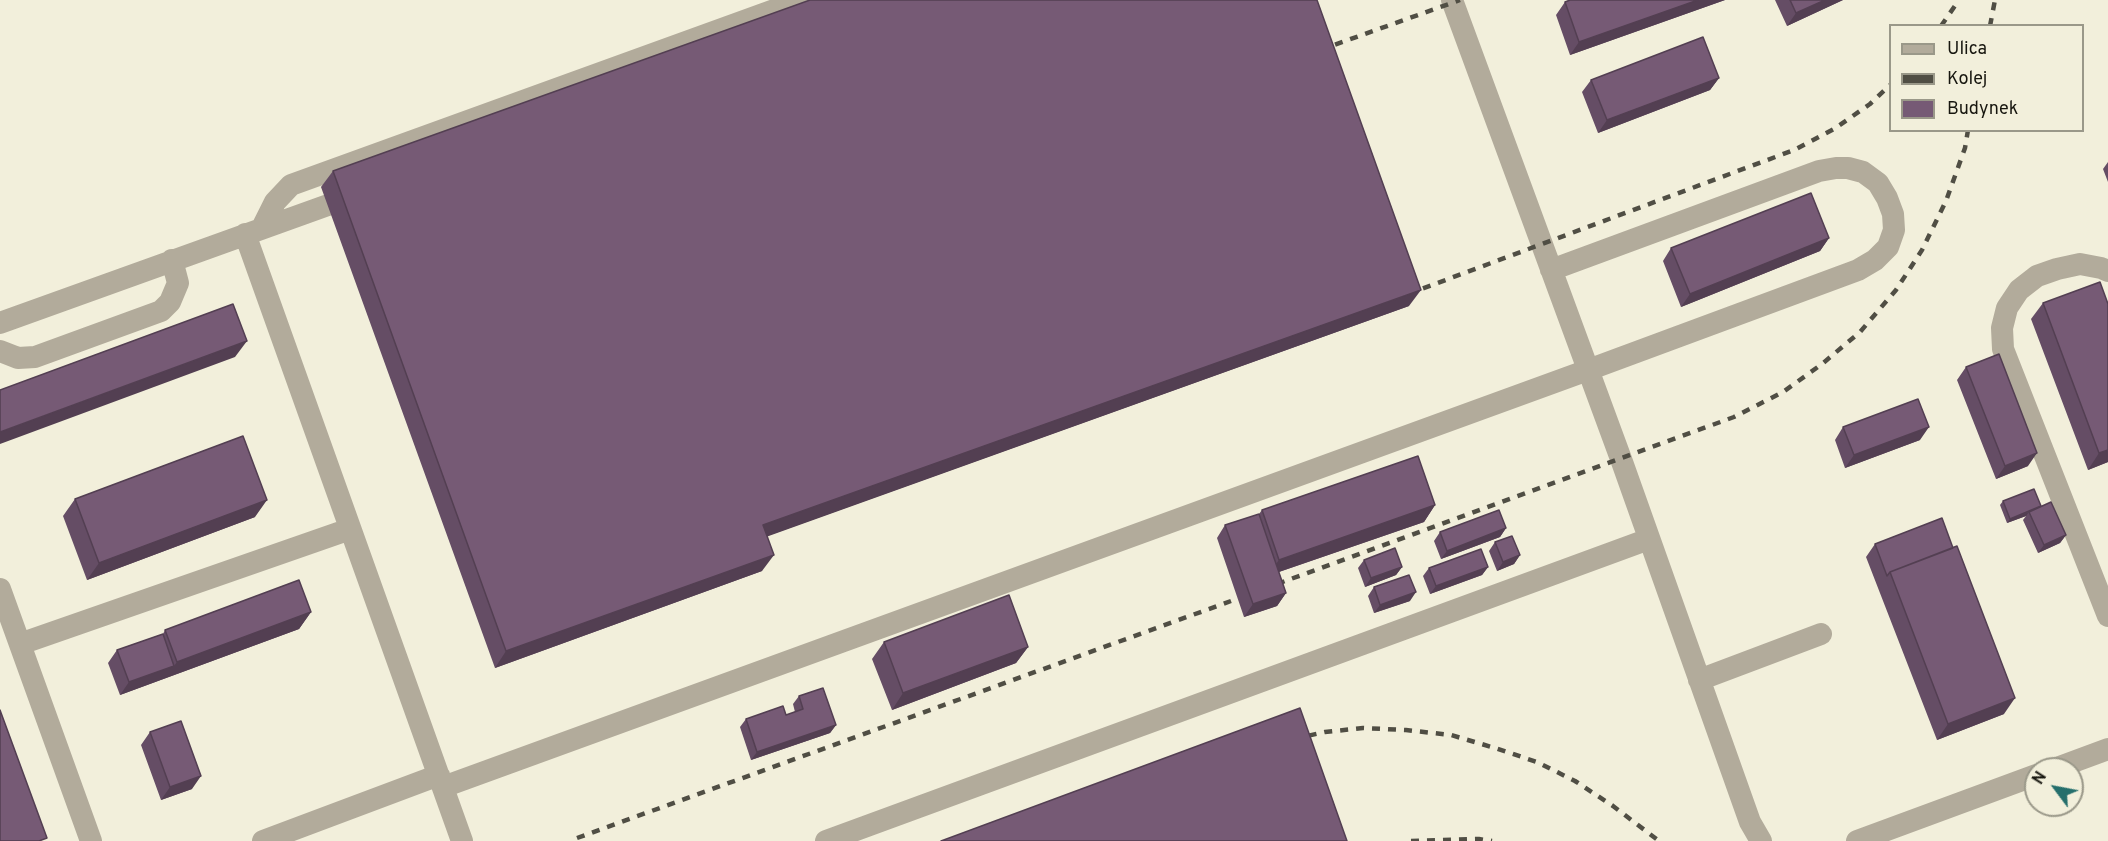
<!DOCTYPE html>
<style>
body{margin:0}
#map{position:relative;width:2108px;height:841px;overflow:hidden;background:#f2efdb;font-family:Overpass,sans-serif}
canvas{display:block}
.legend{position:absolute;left:1889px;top:24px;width:195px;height:108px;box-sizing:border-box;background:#f2efdb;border:2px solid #9a9889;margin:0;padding:8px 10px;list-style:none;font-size:18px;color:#17160f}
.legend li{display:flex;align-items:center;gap:12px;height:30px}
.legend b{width:30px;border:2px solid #9a9889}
.north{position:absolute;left:2024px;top:757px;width:60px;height:60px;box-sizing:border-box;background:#f2efdb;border:2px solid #9a9889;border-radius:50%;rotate:302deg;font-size:16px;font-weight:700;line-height:24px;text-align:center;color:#17160f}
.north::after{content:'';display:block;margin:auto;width:21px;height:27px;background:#256f6c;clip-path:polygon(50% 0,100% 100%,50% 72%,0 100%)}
</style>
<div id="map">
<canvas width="2108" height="841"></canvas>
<ul class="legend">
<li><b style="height:8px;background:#b2ab9b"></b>Ulica</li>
<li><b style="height:8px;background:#504e44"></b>Kolej</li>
<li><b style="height:16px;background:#765a75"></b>Budynek</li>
</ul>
<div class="north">N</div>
</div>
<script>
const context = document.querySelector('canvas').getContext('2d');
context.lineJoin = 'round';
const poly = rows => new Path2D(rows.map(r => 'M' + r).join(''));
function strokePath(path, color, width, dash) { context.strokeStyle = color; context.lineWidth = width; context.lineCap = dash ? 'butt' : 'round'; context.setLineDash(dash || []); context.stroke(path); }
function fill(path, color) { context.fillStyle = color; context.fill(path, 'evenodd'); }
strokePath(poly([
 [1452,0,1621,459,1750,822,1761,841],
 [262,228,275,202,291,185,802,0],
 [245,234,462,841],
 [2108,271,2101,268,2080,264,2057,269,2037,276,2019,290,2007,308,2002,328,2003,349,2108,616],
 [0,323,328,205],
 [0,351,18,358,35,357,161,311,170,302,178,283,172,260],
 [0,589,91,841],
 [20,644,350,529],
 [1699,680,1821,634],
 [2054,769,2108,749],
 [443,787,1588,370,1858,270,1875,260,1888,247,1894,230,1893,214,1887,198,1878,183,1863,172,1848,168,1836,168,1819,171,1551,270],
 [263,841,439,775],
 [826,841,1649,539],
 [1857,841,2036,775]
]), '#b2ab9b', 22);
strokePath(poly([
 [1941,26,1959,0],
 [1990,26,1995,0],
 [1320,50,1460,0],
 [1408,294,1794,150,1834,129,1870,104,1890,85],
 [1277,584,1734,417,1783,392,1822,364,1860,332,1896,290,1922,250,1946,201,1965,148,1968,130],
 [1293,739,1325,732,1363,728,1406,730,1451,735,1495,748,1537,762,1575,781,1613,806,1659,841],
 [577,838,1231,601],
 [1411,841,1479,839,1492,841]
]), '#504e44', 4.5, [8, 8]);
fill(poly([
 [1570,0,1725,0,1570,55,1556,15,1565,2],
 [1775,0,1843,0,1787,26],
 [1719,78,1710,90,1598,133,1582,92,1591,80],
 [2108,162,2108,182,2103,169],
 [333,171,1409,306,767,536,762,571,495,668,321,187],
 [1829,238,1820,251,1681,307,1663,261,1671,248],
 [2043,303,2108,462,2088,470,2031,319],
 [1966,367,2028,466,1996,479,1957,380],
 [1843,427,1920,440,1845,468,1835,440],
 [75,499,255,517,87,580,63,516],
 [2003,501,2041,506,2066,535,2060,543,2038,553,2023,520,2026,516,2007,523,2000,505],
 [1435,505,1424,522,1279,572,1286,593,1277,606,1244,617,1217,538,1225,525,1259,514,1262,510],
 [1506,528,1500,537,1441,559,1434,541,1440,532],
 [1495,542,1520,555,1514,564,1497,571,1489,551],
 [1875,544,2004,714,1937,740,1866,557],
 [1364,560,1402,567,1396,575,1365,587,1358,568],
 [1488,567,1482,575,1430,594,1423,576,1429,568],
 [1374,587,1410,601,1374,613,1368,596],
 [311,612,299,629,120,695,108,663,117,650,163,634,165,630],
 [884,642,1028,647,1016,663,892,710,872,659],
 [799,696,836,725,830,733,751,760,740,727,746,719,786,715,795,712,793,704],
 [150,732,192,789,161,800,141,745]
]), '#654d65');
fill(poly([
 [1698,0,1725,0,1570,55,1579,42],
 [1825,0,1843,0,1787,26,1796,13],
 [1719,78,1710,90,1598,133,1607,120],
 [1829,238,1820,251,1681,307,1690,294],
 [1421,290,1409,306,752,542,763,525],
 [247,341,235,357,0,444,0,432],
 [1929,427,1920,440,1845,468,1854,455],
 [2108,450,2108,462,2088,470,2099,453],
 [2037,453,2028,466,1996,479,2005,466],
 [267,500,255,517,87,580,99,563],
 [1435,505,1424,522,1267,576,1279,560],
 [2029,512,2026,516,2007,523,2010,519],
 [1506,528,1500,537,1441,559,1447,551],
 [2066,535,2060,543,2038,553,2044,545],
 [774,555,762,571,495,668,506,651],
 [1520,555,1514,564,1497,571,1503,562],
 [1402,567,1396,575,1365,587,1371,578],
 [1488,567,1482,575,1430,594,1436,586],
 [1416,592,1410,601,1374,613,1380,605],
 [1286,593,1277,606,1244,617,1253,604],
 [311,612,299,629,120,695,129,682,174,666,177,662],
 [1028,647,1016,663,892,710,903,693],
 [2015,698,2004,714,1937,740,1948,724],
 [836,725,830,733,751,760,757,752],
 [201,776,192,789,161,800,170,787]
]), '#533f52');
const building = poly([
 [810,0,1317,0,1421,290,763,525,774,555,506,651,333,171,810,0],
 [1570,0,1698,0,1579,42,1565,2,1570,0],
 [1790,0,1825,0,1796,13,1790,0],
 [1703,37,1719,78,1607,120,1591,80,1703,37],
 [1811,193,1829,238,1690,294,1671,248,1811,193],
 [2100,282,2108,304,2108,450,2099,453,2043,303,2100,282],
 [233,304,247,341,0,432,0,390,233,304],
 [1999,354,2037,453,2005,466,1966,367,1999,354],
 [1918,399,1929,427,1854,455,1843,427,1918,399],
 [243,436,267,500,99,563,75,499,243,436],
 [1418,456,1435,505,1279,560,1262,510,1418,456],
 [2034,489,2041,506,2010,519,2003,501,2034,489],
 [2051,502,2066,535,2044,545,2029,512,2051,502],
 [1499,510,1506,528,1447,551,1440,532,1499,510],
 [1259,514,1286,593,1253,604,1225,525,1259,514],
 [1942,518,1953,548,1890,572,1887,576,1875,544,1942,518],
 [1512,536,1520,555,1503,562,1495,542,1512,536],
 [1957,546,2015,698,1948,724,1890,572,1957,546],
 [1395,548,1402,567,1371,578,1364,560,1395,548],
 [1481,549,1488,567,1436,586,1429,568,1481,549],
 [1409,575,1416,592,1380,605,1374,587,1409,575],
 [299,580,311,612,177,662,165,630,299,580],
 [1009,595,1028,647,903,693,884,642,1009,595],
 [163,634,174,666,129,682,117,650,163,634],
 [823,688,836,725,757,752,746,719,783,706,786,715,803,709,799,696,823,688],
 [1300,708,1347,841,941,841,1300,708],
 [0,710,47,838,39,841,0,841,0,710],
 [181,721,201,776,170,787,150,732,181,721]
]);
fill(building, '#765a75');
strokePath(building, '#533f52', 1.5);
</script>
